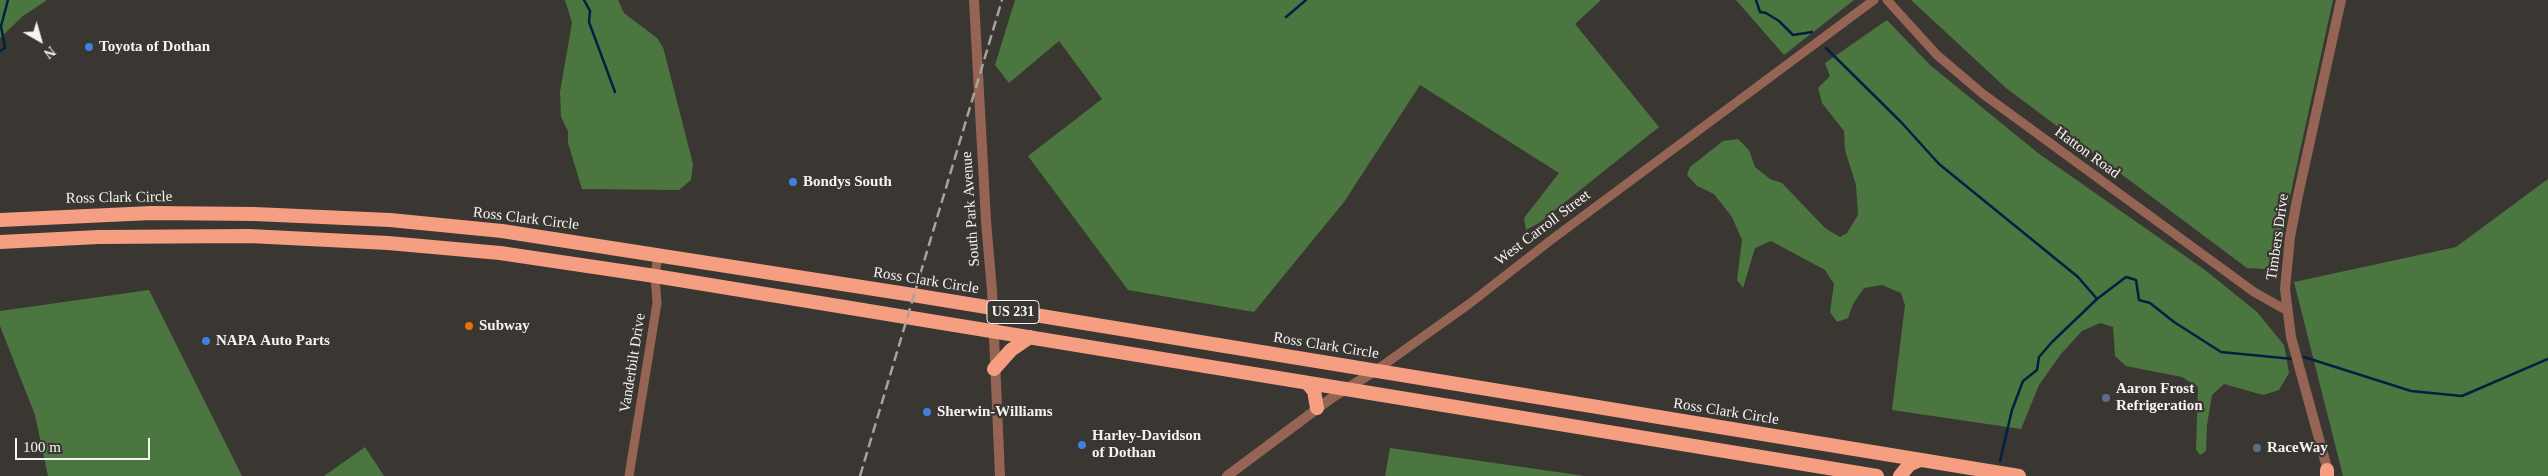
<!DOCTYPE html>
<style>
body{margin:0}
#map{position:relative;width:2548px;height:476px;overflow:hidden;background:#3a3732;font-family:"Times New Roman",serif}
canvas{display:block}
.north{position:absolute;left:15px;top:15px;width:50px;height:50px;-webkit-text-stroke:4px #3a3732;paint-order:stroke;rotate:142deg;font-size:14px;font-weight:700;line-height:20px;text-align:center;color:#f6f4f1}
.north::after{content:'';display:block;margin:auto;width:18px;height:22px;background:#f6f4f1;clip-path:polygon(50% 0,100% 100%,50% 72%,0 100%)}
.scale{position:absolute;left:15px;top:438px;width:135px;height:22px;box-sizing:border-box;border:2px solid #f6f4f1;border-top:0;padding-left:6px;font-size:15px;line-height:18px;white-space:nowrap;color:#f6f4f1;-webkit-text-stroke:4px #3a3732;paint-order:stroke}
</style>
<div id="map">
<canvas width="2548" height="476"></canvas>
<div class="north">N</div>
<div class="scale">100 m</div>
</div>
<script>
const context = document.querySelector('canvas').getContext('2d');
context.lineJoin = 'round';
function fill(path, color) { context.fillStyle = color; context.fill(path, 'evenodd'); }
const poly = rows => new Path2D(rows.map(r => 'M' + r).join(''));
function strokePath(path, color, width, dash) { context.strokeStyle = color; context.lineWidth = width; context.lineCap = dash ? 'butt' : 'round'; context.setLineDash(dash || []); context.stroke(path); }
function drawText(font, color, halo, rows, align = 'center') {
  context.font = font + ' "Times New Roman",serif'; context.lineWidth = 4.5; context.setLineDash([]); context.textBaseline = 'middle'; context.strokeStyle = halo; context.fillStyle = color; for (const [text, x, y, turn = 0] of rows) {
    context.save(); context.translate(x, y); context.rotate((+turn || 0) * Math.PI / 180); context.textAlign = isNaN(turn) ? turn : align; if (halo) context.strokeText(text, 0, 0); context.fillText(text, 0, 0); context.restore();
  }
}
fill(poly([
 [0,0,47,0,23,16,0,38],
 [565,0,618,0,624,13,657,38,663,47,693,164,691,180,679,190,582,189,568,143,568,131,561,117,560,92,572,23],
 [1015,0,1601,0,1575,24,1659,127,1539,223,1526,230,1524,218,1559,173,1420,85,1344,202,1254,312,1128,290,1028,156,1102,99,1059,41,1009,83,995,65],
 [1736,0,1854,0,1784,55],
 [1911,0,2333,0,2277,256,2265,269,2247,268,2006,88],
 [1887,20,1930,65,2038,153,2205,270,2257,312,2284,345,2289,373,2279,390,2263,395,2224,384,2212,395,2207,425,2206,451,2200,455,2196,450,2198,387,2182,377,2126,366,2115,356,2113,327,2100,323,2082,331,2061,354,2039,385,2021,429,1892,410,1905,305,1901,293,1882,285,1864,288,1853,304,1848,318,1837,322,1830,312,1834,284,1825,270,1771,241,1755,248,1743,288,1737,280,1742,240,1732,217,1714,194,1697,186,1687,175,1690,167,1723,141,1738,139,1749,150,1755,167,1770,179,1782,183,1825,228,1840,237,1847,233,1858,215,1856,185,1845,150,1844,131,1822,103,1818,88,1830,76,1825,63],
 [2548,179,2548,476,2343,476,2294,282,2456,247],
 [149,290,242,476,48,476,35,415,0,326,0,311],
 [365,447,384,476,324,476],
 [1390,448,1585,476,1385,476]
]), '#4b763f');
strokePath(poly([
 [584,0,590,11,589,22,615,92],
 [1756,0,1760,12,1766,13,1779,21,1793,35,1812,32],
 [1286,17,1306,0],
 [1826,48,1901,122,1939,164,2078,277,2097,299],
 [0,51,5,48,1,26,8,0],
 [2304,357,2411,391,2462,396,2548,359],
 [2000,461,2012,410,2023,381,2037,370,2039,357,2052,342,2097,299,2126,277,2136,280,2139,300,2150,303,2174,322,2221,352,2293,359]
]), '#012144', 2.5);
strokePath(poly([
 [1887,0,1937,55,1983,94,2254,292,2286,310],
 [1375,371,1469,304,1551,240,1874,0],
 [629,476,657,303,655,276,658,254]
]), '#966454', 9);
strokePath(poly([
 [974,0,986,221,992,291,1000,476],
 [2329,475,2291,337,2285,289,2290,237,2297,200,2341,0],
 [1227,476,1333,397,1375,371]
]), '#966454', 10);
strokePath(poly([
 [0,220,152,213,254,214,390,220,502,231,913,295,2019,476],
 [0,242,98,237,249,236,388,243,500,253,655,276,1877,476],
 [994,369,1011,350,1030,337],
 [1307,383,1314,391,1317,408],
 [1900,476,1909,465,1920,460],
 [2327,476,2327,470]
]), '#f59e81', 14);
strokePath(poly([
 [860,476,1002,0]
]), '#a6a4a0', 2.5, [10, 5]);
for (const [x, y, r, color] of [
 [89,47,5,"#3f7fe0"],
 [793,182,5,"#3f7fe0"],
 [469,326,5,"#e8710a"],
 [206,341,5,"#3f7fe0"],
 [2106,398,5,"#5c6f8a"],
 [927,412,5,"#3f7fe0"],
 [1082,445,5,"#3f7fe0"],
 [2257,448,5,"#5c6f8a"]
]) { const dot = new Path2D(); dot.arc(x, y, r, 0, 2 * Math.PI); context.fillStyle = color; context.fill(dot); strokePath(dot, '#3a3732', 2); }
for (const [x, y, w] of [
 [1013,312,52]
]) { const box = new Path2D(); box.roundRect(x - w / 2, y - 11.5, w, 23, 4); context.fillStyle = '#3a3732'; context.fill(box); strokePath(box, '#f6f4f1', 1); }
drawText('bold 14px', '#f6f4f1', null, [
 ["US 231",1013,312]
]);
drawText('bold 15px', '#f6f4f1', '#3a3732', [
 ["Toyota of Dothan",99,47],
 ["Bondys South",803,182],
 ["Subway",479,326],
 ["NAPA Auto Parts",216,341],
 ["Aaron Frost",2116,389],
 ["Refrigeration",2116,406],
 ["Sherwin-Williams",937,412],
 ["Harley-Davidson",1092,436],
 ["of Dothan",1092,453],
 ["RaceWay",2267,448]
], 'left');
drawText('15px', '#f6f4f1', '#3a3732', [
 ["Hatton Road",2087,153,36],
 ["Ross Clark Circle",119,198,-1],
 ["South Park Avenue",971,209,-94],
 ["Ross Clark Circle",526,219,7],
 ["West Carroll Street",1543,228,-37],
 ["Timbers Drive",2278,237,-82],
 ["Ross Clark Circle",926,281,9],
 ["Ross Clark Circle",1326,346,9],
 ["Vanderbilt Drive",633,363,-81],
 ["Ross Clark Circle",1726,412,9]
]);
</script>
